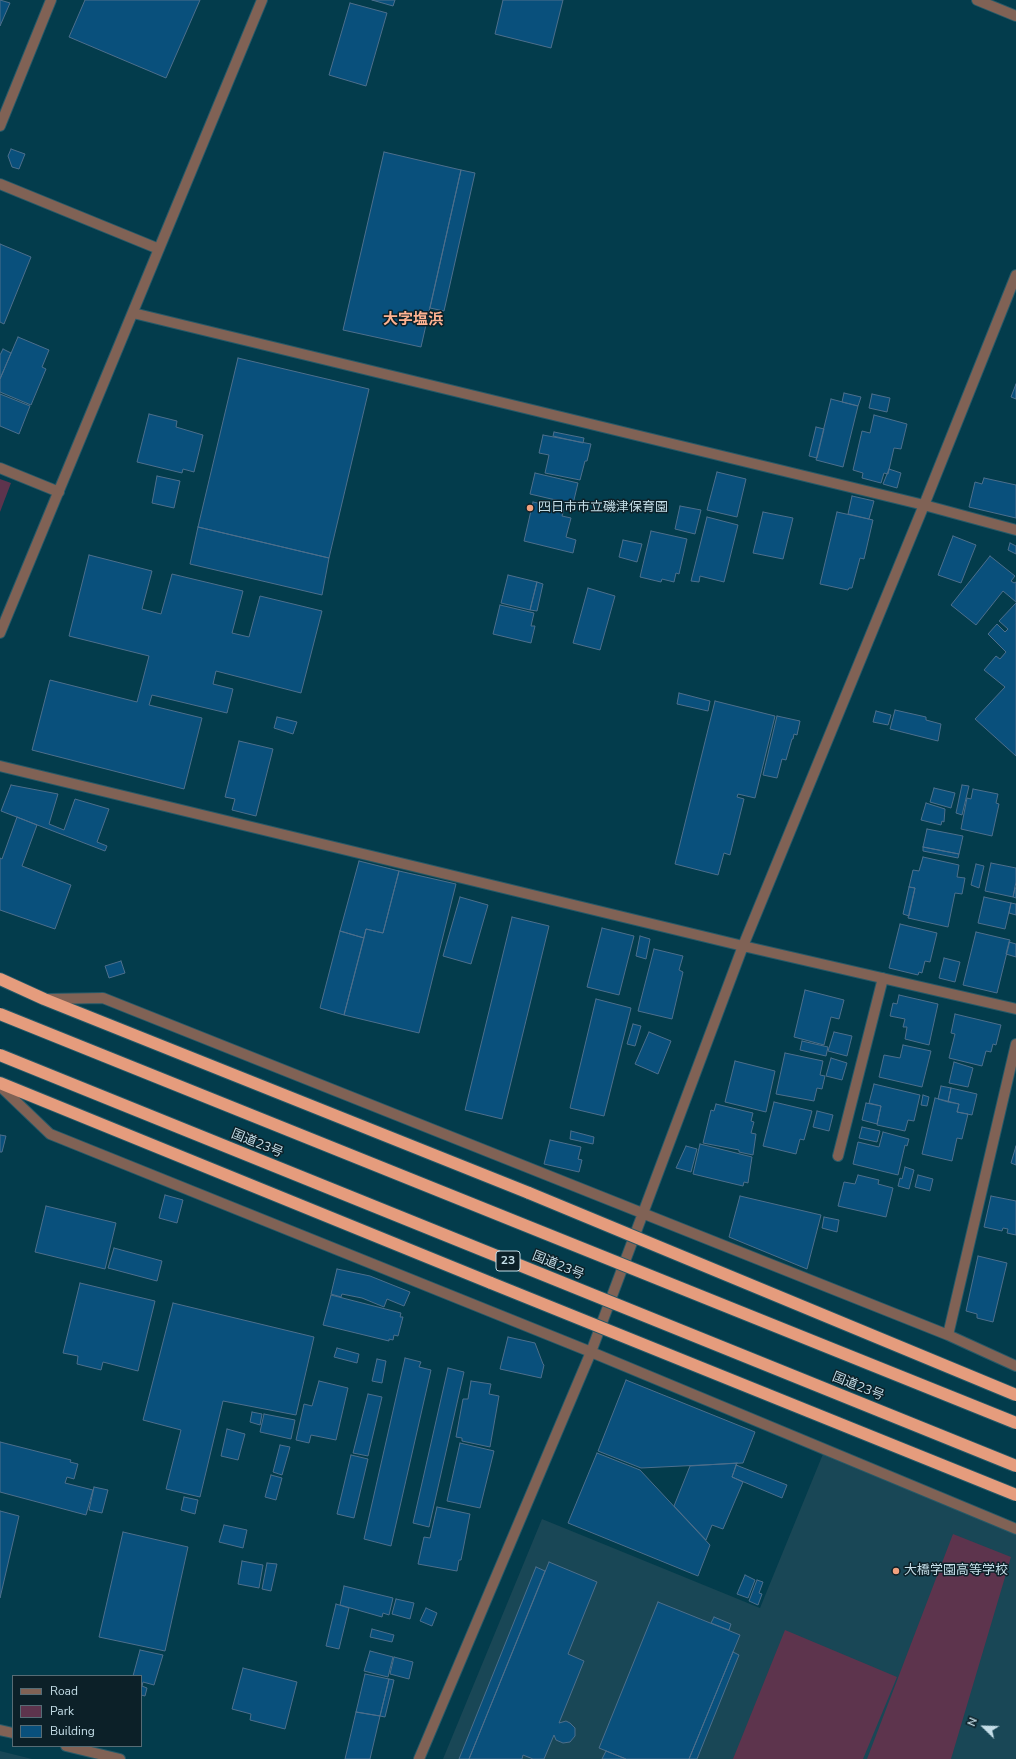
<!DOCTYPE html>
<meta charset="utf-8">
<style>
body{margin:0}
#map{position:relative;width:1016px;height:1759px;overflow:hidden;background:#033c4c;font-family:"Nunito Sans",sans-serif}
canvas{display:block}
.legend{position:absolute;left:12px;top:1675px;width:130px;height:72px;box-sizing:border-box;background:#0c2028;border:1px solid #566c75;margin:0;padding:5px 7px;list-style:none;font-size:12px;color:#c5dee8}
.legend li{display:flex;align-items:center;gap:8px;height:20px}
.legend b{width:20px;border:1px solid #566c75}
.north{position:absolute;left:964px;top:1707px;width:40px;height:40px;-webkit-text-stroke:3px #0c2028;paint-order:stroke;rotate:293deg;font-size:11px;font-weight:700;line-height:16px;text-align:center;color:#c5dee8}
.north::after{content:'';display:block;margin:auto;width:14px;height:18px;background:#c5dee8;clip-path:polygon(50% 0,100% 100%,50% 72%,0 100%)}
</style>
<div id="map">
<canvas width="1016" height="1759"></canvas>
<ul class="legend">
<li><b style="height:5px;background:#806255"></b>Road</li>
<li><b style="height:11px;background:#5d344d"></b>Park</li>
<li><b style="height:11px;background:#09507c"></b>Building</li>
</ul>
<div class="north">N</div>
</div>
<script>
const context = document.querySelector('canvas').getContext('2d');
context.lineJoin = 'round';
function fill(path, color) { context.fillStyle = color; context.fill(path, 'evenodd'); }
const poly = rows => new Path2D(rows.map(r => 'M' + r).join(''));
function strokePath(path, color, width, dash) { context.strokeStyle = color; context.lineWidth = width; context.lineCap = dash ? 'butt' : 'round'; context.setLineDash(dash || []); context.stroke(path); }
function drawText(font, color, halo, rows, align = 'center') {
  context.font = font + ' "Nunito Sans","Noto Sans JP",sans-serif'; context.lineWidth = 3; context.setLineDash([]); context.textBaseline = 'middle'; context.strokeStyle = halo; context.fillStyle = color; for (const [text, x, y, turn = 0] of rows) {
    context.save(); context.translate(x, y); context.rotate((+turn || 0) * Math.PI / 180); context.textAlign = isNaN(turn) ? turn : align; if (halo) context.strokeText(text, 0, 0); context.fillText(text, 0, 0); context.restore();
  }
}
fill(poly([
 [823,1454,1016,1534,1016,1759,443,1759,542,1519,760,1608],
 [0,1751,32,1759,0,1759]
]), '#194756');
fill(poly([
 [0,479,11,483,0,512],
 [953,1534,1011,1557,951,1759,867,1759],
 [785,1630,897,1677,863,1759,733,1759]
]), '#5d344d');
const building = poly([
 [0,0,10,3,0,26,0,0],
 [85,0,200,0,166,78,69,37,85,0],
 [372,0,395,0,393,6,372,0],
 [503,0,563,0,551,48,495,34,503,0],
 [350,3,387,13,366,86,329,75,350,3],
 [11,149,25,154,19,169,12,167,8,156,11,149],
 [384,152,461,170,421,347,343,330,384,152],
 [461,170,475,173,444,311,430,308,461,170],
 [0,244,31,257,4,324,0,322,0,244],
 [18,337,49,350,42,367,46,369,31,405,0,392,0,379,18,337],
 [3,349,11,353,0,379,0,355,3,349],
 [238,358,369,389,329,558,198,527,238,358],
 [1016,384,1016,399,1011,397,1016,384],
 [844,393,861,397,858,406,842,402,844,393],
 [0,394,30,406,19,434,0,426,0,394],
 [872,394,890,398,887,412,869,408,872,394],
 [831,399,858,406,843,467,816,460,831,399],
 [149,414,177,421,176,427,203,435,194,472,183,469,182,473,137,462,149,414],
 [874,415,907,424,901,449,894,448,888,474,884,473,881,483,862,478,863,473,853,470,862,431,870,433,874,415],
 [816,427,824,429,817,458,809,456,816,427],
 [554,432,584,438,583,443,553,436,554,432],
 [543,435,591,444,587,461,585,461,580,480,545,473,549,455,539,453,543,435],
 [889,469,901,473,897,488,883,484,889,469],
 [717,472,746,479,737,517,707,510,717,472],
 [535,473,578,483,573,504,530,494,535,473],
 [157,476,180,481,174,508,152,503,157,476],
 [984,478,1016,485,1016,518,969,507,975,482,982,484,984,478],
 [852,496,874,501,869,519,848,514,852,496],
 [533,502,564,509,562,516,571,518,566,537,576,540,573,553,524,541,533,502],
 [680,506,701,510,695,534,675,529,680,506],
 [763,512,793,518,783,559,753,553,763,512],
 [837,512,873,520,864,559,860,558,852,588,849,588,848,590,820,584,837,512],
 [707,517,738,525,724,582,700,576,699,582,691,581,707,517],
 [198,527,329,558,322,595,190,564,198,527],
 [651,531,687,539,679,574,676,573,674,582,662,579,661,582,640,577,651,531],
 [953,536,976,545,961,583,938,575,953,536],
 [623,540,642,544,637,562,619,557,623,540],
 [1010,543,1016,546,1016,554,1008,550,1010,543],
 [89,555,152,571,142,609,161,614,172,574,243,591,232,633,249,637,260,596,322,611,301,693,216,671,213,684,233,689,227,713,152,695,149,705,202,718,184,789,32,750,50,680,137,702,149,656,69,636,89,555],
 [990,556,1015,576,1011,581,1014,583,1016,582,1016,602,1003,591,976,625,951,605,990,556],
 [508,575,537,582,530,610,501,603,508,575],
 [537,582,543,584,537,611,530,610,537,582],
 [588,588,615,596,600,650,573,643,588,588],
 [1016,603,1016,756,975,719,1005,687,984,670,996,656,1000,659,1006,652,988,634,997,624,1005,632,1008,629,999,621,1016,603],
 [500,605,534,613,531,626,535,626,531,643,493,634,500,605],
 [679,693,710,701,708,711,677,704,679,693],
 [715,701,775,716,755,798,738,794,737,797,744,799,730,855,724,853,718,875,675,864,715,701],
 [895,710,926,717,926,720,941,724,938,741,890,729,895,710],
 [876,711,891,715,888,725,873,722,876,711],
 [777,716,800,721,797,735,794,734,793,739,792,739,786,760,782,759,777,778,763,775,777,716],
 [277,717,297,722,293,734,274,728,277,717],
 [239,741,273,749,256,816,232,810,235,799,225,797,239,741],
 [11,785,58,794,49,824,64,830,75,799,109,809,97,842,107,846,105,851,1,811,11,785],
 [962,785,969,786,962,815,956,813,962,785],
 [934,788,955,793,951,808,930,802,934,788],
 [973,789,998,794,996,803,999,804,992,836,961,829,967,798,971,799,973,789],
 [926,803,945,809,944,822,942,821,941,825,921,820,926,803],
 [17,817,37,825,22,866,71,885,55,929,0,910,0,858,2,859,17,817],
 [927,829,963,836,959,854,923,847,927,829],
 [923,847,959,854,958,858,923,851,923,847],
 [923,857,959,865,957,877,965,878,962,894,955,893,948,927,908,918,915,888,909,887,913,870,919,871,923,857],
 [359,861,399,871,383,933,366,929,364,938,340,931,359,861],
 [991,863,1016,868,1016,882,1013,897,985,891,991,863],
 [976,864,984,866,979,888,971,885,976,864],
 [399,871,456,884,419,1033,344,1015,366,929,383,933,399,871],
 [909,887,915,888,909,916,903,914,909,887],
 [1015,888,1016,888,1016,898,1013,897,1015,888],
 [460,897,488,905,471,964,443,956,460,897],
 [984,897,1011,903,1005,929,978,923,984,897],
 [1011,903,1016,904,1016,915,1009,913,1011,903],
 [512,917,549,926,502,1119,465,1110,512,917],
 [900,924,937,933,930,962,925,961,922,973,919,972,918,975,889,968,900,924],
 [602,928,634,936,619,995,587,987,602,928],
 [340,931,364,938,344,1015,320,1008,340,931],
 [976,932,1010,940,997,993,963,985,976,932],
 [640,936,650,939,646,959,636,956,640,936],
 [1009,942,1016,944,1016,957,1006,954,1009,942],
 [654,949,683,956,679,970,683,972,672,1019,638,1011,654,949],
 [944,958,960,962,955,982,939,978,944,958],
 [121,961,125,973,109,978,105,966,121,961],
 [805,990,844,1000,839,1019,831,1017,824,1045,794,1037,805,990],
 [899,995,938,1004,929,1045,905,1039,907,1027,903,1027,905,1019,890,1016,893,1003,897,1004,899,995],
 [596,999,631,1008,604,1116,570,1108,596,999],
 [955,1014,1001,1025,996,1045,993,1044,991,1052,986,1051,982,1066,949,1058,955,1034,951,1033,955,1014],
 [633,1024,641,1026,635,1046,627,1044,633,1024],
 [649,1032,671,1041,658,1074,635,1064,649,1032],
 [834,1032,852,1036,847,1056,828,1051,834,1032],
 [802,1041,828,1047,826,1056,800,1050,802,1041],
 [903,1045,931,1051,922,1087,879,1077,884,1055,900,1058,903,1045],
 [785,1053,823,1061,820,1075,825,1076,822,1089,817,1088,814,1101,776,1094,785,1053],
 [831,1058,847,1063,842,1080,826,1076,831,1058],
 [735,1061,775,1071,766,1112,725,1102,735,1061],
 [954,1062,973,1068,968,1087,949,1083,954,1062],
 [874,1084,920,1095,914,1121,908,1120,905,1131,877,1125,881,1106,869,1103,874,1084],
 [941,1086,951,1088,948,1102,938,1099,941,1086],
 [951,1088,977,1094,972,1115,957,1112,959,1104,948,1102,951,1088],
 [923,1095,929,1097,927,1106,921,1105,923,1095],
 [935,1098,959,1104,957,1112,968,1114,962,1139,957,1138,952,1161,922,1154,935,1098],
 [774,1102,812,1111,804,1140,800,1139,796,1154,763,1146,774,1102],
 [866,1103,881,1106,877,1124,862,1120,866,1103],
 [716,1104,753,1113,751,1121,754,1122,751,1133,756,1134,753,1155,739,1152,739,1150,703,1143,711,1110,714,1111,716,1104],
 [817,1111,833,1115,829,1131,813,1127,817,1111],
 [862,1127,880,1131,877,1142,859,1138,862,1127],
 [571,1131,594,1137,593,1144,570,1139,571,1131],
 [883,1132,909,1139,907,1146,905,1145,898,1175,853,1164,858,1142,879,1147,883,1132],
 [0,1135,6,1136,2,1152,0,1152,0,1135],
 [550,1140,581,1147,578,1159,582,1160,579,1172,544,1164,550,1140],
 [700,1144,752,1157,748,1183,744,1182,743,1186,693,1174,700,1144],
 [686,1146,697,1149,691,1172,676,1168,686,1146],
 [1016,1146,1016,1165,1011,1163,1016,1146],
 [905,1167,914,1170,909,1189,898,1186,900,1178,902,1179,905,1167],
 [858,1175,879,1180,878,1184,893,1188,886,1217,838,1206,844,1182,855,1184,858,1175],
 [918,1175,933,1179,930,1191,915,1187,918,1175],
 [165,1195,183,1200,177,1223,159,1218,165,1195],
 [740,1196,821,1215,807,1269,729,1237,740,1196],
 [991,1196,1016,1201,1016,1235,1007,1233,1008,1229,1003,1228,1002,1231,984,1227,991,1196],
 [46,1206,116,1223,105,1269,35,1252,46,1206],
 [824,1217,839,1220,837,1232,822,1228,824,1217],
 [114,1248,162,1261,157,1281,108,1268,114,1248],
 [978,1256,1007,1263,993,1322,977,1318,977,1314,966,1311,978,1256],
 [337,1269,370,1276,410,1292,404,1306,387,1299,384,1307,362,1298,342,1294,341,1297,331,1294,337,1269],
 [80,1283,155,1301,138,1371,103,1362,101,1370,77,1364,78,1356,63,1353,80,1283],
 [331,1295,401,1313,400,1317,403,1317,398,1336,394,1335,393,1340,389,1339,389,1341,323,1325,331,1295],
 [173,1303,314,1337,296,1415,223,1401,200,1497,166,1489,181,1430,143,1420,173,1303],
 [508,1337,535,1343,543,1364,544,1365,541,1378,500,1369,508,1337],
 [337,1348,359,1354,357,1363,334,1357,337,1348],
 [405,1358,421,1362,419,1367,431,1370,391,1546,364,1539,405,1358],
 [377,1359,386,1361,382,1383,372,1381,377,1359],
 [448,1368,464,1372,429,1527,413,1523,448,1368],
 [626,1380,755,1432,743,1463,641,1468,598,1451,626,1380],
 [319,1381,348,1388,336,1440,311,1435,309,1443,296,1440,304,1404,312,1406,319,1381],
 [471,1381,491,1384,489,1394,499,1396,490,1447,462,1441,462,1438,456,1437,463,1399,468,1399,471,1381],
 [368,1394,382,1397,368,1456,353,1453,368,1394],
 [252,1412,262,1414,260,1425,250,1422,252,1412],
 [264,1414,295,1420,291,1439,260,1432,264,1414],
 [227,1429,245,1434,238,1460,221,1456,227,1429],
 [0,1442,71,1460,70,1462,78,1464,74,1479,67,1477,65,1483,93,1490,86,1515,0,1492,0,1442],
 [460,1443,494,1451,480,1508,447,1501,460,1443],
 [280,1445,290,1447,282,1475,273,1472,280,1445],
 [597,1453,640,1470,710,1545,698,1576,568,1523,597,1453],
 [351,1455,368,1459,354,1518,337,1514,351,1455],
 [737,1463,732,1477,743,1482,723,1529,712,1525,706,1540,674,1506,690,1466,737,1463],
 [736,1465,787,1485,782,1498,732,1477,736,1465],
 [271,1475,282,1478,276,1500,265,1497,271,1475],
 [94,1487,108,1490,102,1513,89,1510,94,1487],
 [184,1497,198,1500,195,1514,181,1510,184,1497],
 [437,1507,470,1514,461,1560,459,1560,457,1571,418,1564,424,1537,430,1538,437,1507],
 [0,1511,19,1516,0,1598,0,1511],
 [224,1525,247,1530,243,1548,219,1542,224,1525],
 [123,1532,188,1547,165,1651,99,1637,123,1532],
 [242,1561,263,1565,259,1588,238,1584,242,1561],
 [549,1562,597,1582,568,1654,584,1661,559,1723,566,1721,570,1723,575,1728,575,1736,570,1742,563,1743,556,1740,554,1735,544,1759,533,1759,523,1755,522,1759,469,1759,549,1562],
 [267,1563,277,1564,271,1591,262,1589,267,1563],
 [536,1567,545,1571,469,1759,459,1759,536,1567],
 [745,1575,755,1580,748,1598,737,1594,745,1575],
 [757,1580,763,1582,759,1593,762,1594,758,1605,749,1601,757,1580],
 [344,1586,393,1598,389,1615,383,1613,382,1617,340,1605,344,1586],
 [396,1599,414,1603,410,1619,392,1614,396,1599],
 [658,1602,740,1635,689,1759,626,1759,599,1748,658,1602],
 [336,1604,349,1608,339,1649,326,1646,336,1604],
 [426,1608,437,1613,432,1626,420,1621,426,1608],
 [714,1617,731,1624,729,1630,711,1623,714,1617],
 [372,1629,394,1635,392,1642,370,1637,372,1629],
 [140,1650,163,1655,154,1685,143,1682,142,1686,147,1688,145,1696,141,1695,141,1676,133,1676,140,1650],
 [370,1651,393,1657,388,1677,364,1671,370,1651],
 [733,1652,739,1655,697,1759,689,1759,733,1652],
 [394,1657,413,1662,409,1679,390,1674,394,1657],
 [243,1668,297,1682,285,1729,250,1720,251,1714,232,1709,243,1668],
 [365,1674,389,1679,380,1716,356,1712,365,1674],
 [389,1679,394,1680,385,1717,380,1716,389,1679],
 [356,1712,380,1716,370,1759,345,1759,356,1712],
 [606,1751,626,1759,602,1759,606,1751]
]);
fill(building, '#09507c');
strokePath(building, '#4d6f8c', 1);
const minor = poly([
 [977,0,1016,16],
 [0,126,51,0],
 [0,184,159,249],
 [133,313,924,505,1016,530],
 [0,468,59,492],
 [0,633,262,0],
 [0,766,743,946,1016,1009],
 [47,999,103,998,948,1335,1016,1366],
 [0,1086,50,1134,591,1352,1016,1529],
 [838,1156,883,978],
 [948,1335,1016,1044],
 [0,1730,13,1733],
 [66,1746,120,1759],
 [419,1759,591,1352,743,946,924,505,1016,275]
]);
const highway = poly([
 [0,979,44,999,529,1193],
 [0,1083,491,1283]
]);
strokePath(minor, '#265968', 12);
strokePath(highway, '#265968', 14);
strokePath(minor, '#806255', 10);
strokePath(highway, '#e59c7d', 12);
const highwayBridge = poly([
 [0,1014,1016,1423],
 [0,1055,1016,1466],
 [529,1193,1016,1395],
 [491,1283,1016,1495]
]);
strokePath(highwayBridge, '#265968', 14, []);
strokePath(highwayBridge, '#e59c7d', 12);
for (const [x, y, r, color] of [
 [530,508,4,"#f2a17e"],
 [896,1571,4,"#f2a17e"]
]) { const dot = new Path2D(); dot.arc(x, y, r, 0, 2 * Math.PI); context.fillStyle = color; context.fill(dot); strokePath(dot, '#0c2028', 1.5); }
for (const [x, y, w] of [
 [508,1261,24]
]) { const box = new Path2D(); box.roundRect(x - w / 2, y - 10, w, 20, 3); context.fillStyle = '#0c2028'; context.fill(box); strokePath(box, '#c5dee8', 1); }
drawText('bold 12px', '#c5dee8', null, [
 ["23",508,1261]
]);
drawText('13px', '#c5dee8', '#0c2028', [
 ["四日市市立磯津保育園",538,508],
 ["大橋学園高等学校",904,1571]
], 'left');
drawText('13px', '#c5dee8', '#0c2028', [
 ["国道23号",257,1144,22],
 ["国道23号",558,1266,22],
 ["国道23号",858,1387,22]
]);
drawText('bold 15px', '#ffb392', '#0c2028', [
 ["大字塩浜",413,320]
]);
</script>
